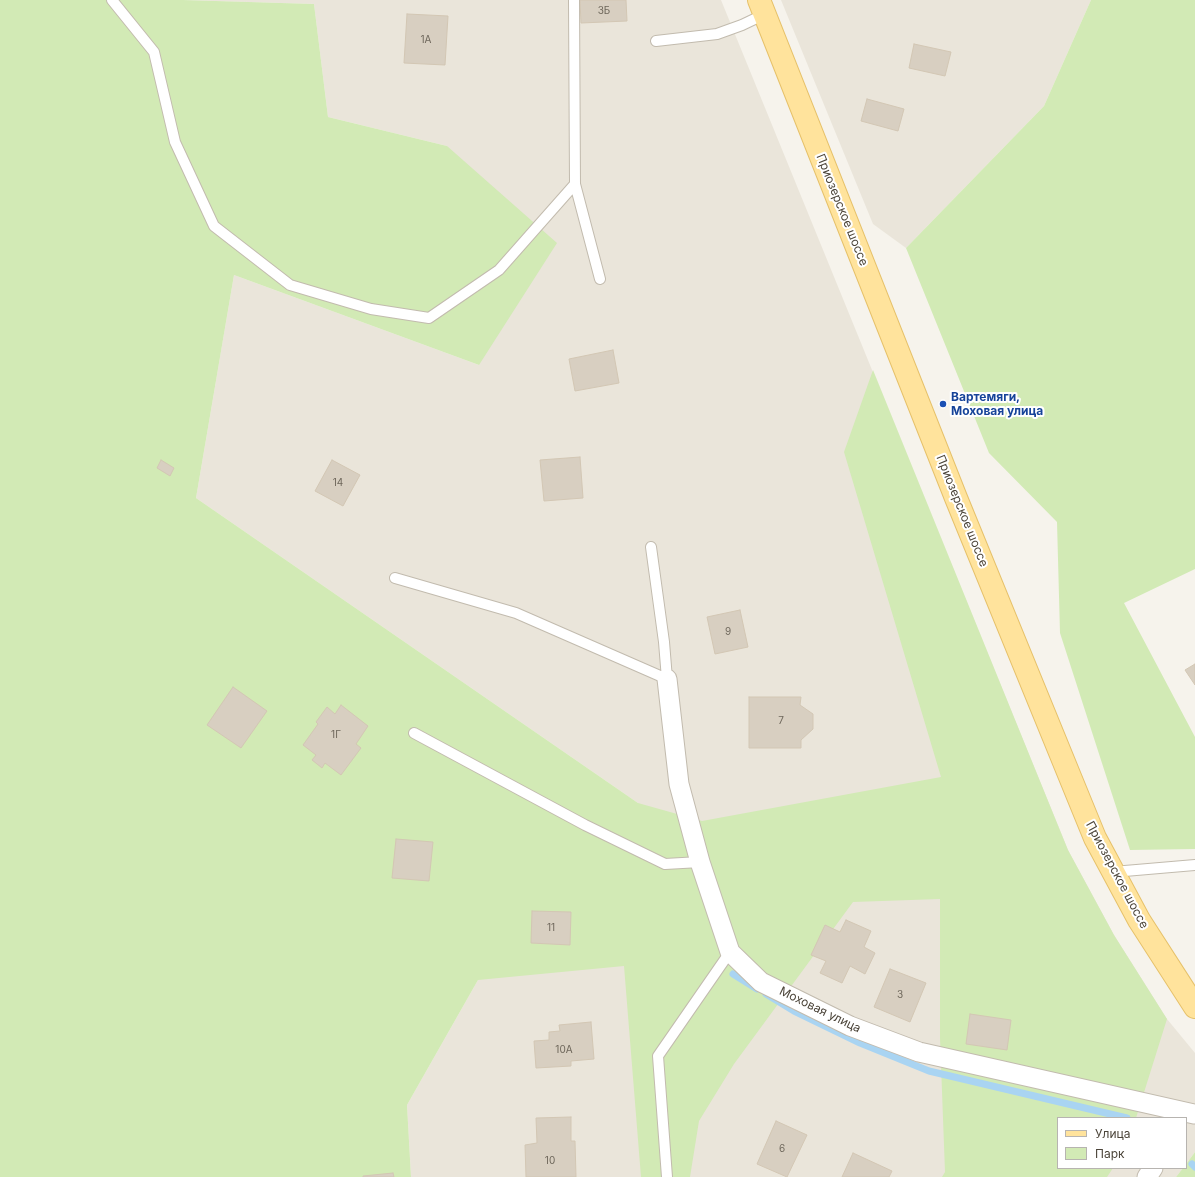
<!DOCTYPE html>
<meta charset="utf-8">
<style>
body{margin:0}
#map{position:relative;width:1195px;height:1177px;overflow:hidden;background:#f6f3ec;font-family:Inter,sans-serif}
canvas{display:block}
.legend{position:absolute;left:1057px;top:1117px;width:130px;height:52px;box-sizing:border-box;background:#fff;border:1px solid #b7b4b0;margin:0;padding:5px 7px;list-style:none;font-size:12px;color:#4b4439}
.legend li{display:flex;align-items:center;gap:8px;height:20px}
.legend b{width:20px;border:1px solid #b7b4b0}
</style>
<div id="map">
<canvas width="1195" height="1177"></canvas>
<ul class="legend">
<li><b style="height:5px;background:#ffe39c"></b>Улица</li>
<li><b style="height:11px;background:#d2eab5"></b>Парк</li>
</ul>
</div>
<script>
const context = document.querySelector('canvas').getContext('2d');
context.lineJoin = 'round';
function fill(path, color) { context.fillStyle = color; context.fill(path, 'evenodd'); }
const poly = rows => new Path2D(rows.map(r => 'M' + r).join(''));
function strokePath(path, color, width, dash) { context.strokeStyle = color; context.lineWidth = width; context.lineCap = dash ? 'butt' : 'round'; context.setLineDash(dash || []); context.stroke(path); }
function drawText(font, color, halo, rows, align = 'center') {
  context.font = font + ' Inter,sans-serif'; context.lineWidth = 4; context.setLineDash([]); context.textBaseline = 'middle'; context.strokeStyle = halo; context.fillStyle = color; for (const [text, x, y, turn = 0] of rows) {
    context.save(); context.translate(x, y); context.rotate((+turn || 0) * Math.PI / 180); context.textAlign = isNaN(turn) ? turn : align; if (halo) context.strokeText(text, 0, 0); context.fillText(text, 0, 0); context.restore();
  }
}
fill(poly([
 [183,0,721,0,1068,850,1114,935,1167,1019,1195,1053,1195,1152,1186,1164,1186,1118,1058,1118,1058,1168,1183,1168,1176,1177,411,1177,407,1105,478,980,638,803,196,498,234,275,479,365,447,146,328,117,314,4],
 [781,0,1091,0,1044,106,906,248,873,224]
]), '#eae5da');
fill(poly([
 [0,0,183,0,314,4,328,117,447,146,557,243,479,365,234,275,196,498,638,803,702,821,941,777,844,452,873,370,1068,850,1114,935,1167,1019,1136,1118,1058,1118,1058,1168,1113,1168,1107,1177,942,1177,945,1172,940,1038,940,899,853,902,734,1064,699,1121,690,1177,641,1177,624,966,478,980,407,1105,411,1177,0,1177],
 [1091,0,1195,0,1195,569,1124,603,1195,737,1195,849,1130,850,1060,633,1057,522,989,453,906,248,1044,106],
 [1195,1152,1195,1177,1176,1177,1183,1168,1186,1168,1186,1164]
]), '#d2eab5');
strokePath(poly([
 [733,974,757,989],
 [766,994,794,1011,860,1043,929,1071,1127,1118],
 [1192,1164,1195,1167]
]), '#a9d4f2', 7);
const building = poly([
 [580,0,626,0,627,21,581,23,580,0],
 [407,14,448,16,445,65,404,63,407,14],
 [914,44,951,52,945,76,909,68,914,44],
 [867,99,904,109,898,131,861,121,867,99],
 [613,350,619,383,575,391,569,359,613,350],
 [580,457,583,498,544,501,540,460,580,457],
 [161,460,174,468,170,476,157,468,161,460],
 [332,460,360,475,343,506,315,491,332,460],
 [740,610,748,647,715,654,707,617,740,610],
 [1195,664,1195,685,1185,670,1195,664],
 [233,687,267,711,241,748,207,725,233,687],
 [749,697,801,697,800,705,813,714,813,729,801,740,801,748,749,748,749,697],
 [341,705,368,726,356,744,361,748,341,775,325,763,322,768,312,760,316,755,303,745,318,724,316,722,327,707,335,714,341,705],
 [396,839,433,842,429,881,392,878,396,839],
 [532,911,571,912,570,945,531,943,532,911],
 [846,920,871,931,864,947,875,953,865,974,850,966,842,983,820,973,826,961,811,955,825,925,840,932,846,920],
 [890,969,926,983,910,1022,874,1007,890,969],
 [970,1014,1011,1020,1007,1050,966,1044,970,1014],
 [591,1022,594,1059,571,1061,571,1066,536,1068,534,1041,549,1040,549,1032,560,1031,559,1025,591,1022],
 [571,1117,571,1141,575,1141,576,1177,526,1177,525,1145,537,1143,536,1118,571,1117],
 [776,1121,807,1135,787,1177,757,1164,776,1121],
 [853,1153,892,1171,889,1177,842,1177,853,1153],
 [393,1173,394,1177,363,1177,363,1176,393,1173]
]);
fill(building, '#d8cfc1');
strokePath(building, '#d3c7b4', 1);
const service = poly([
 [112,0,154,52,175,142,214,226,290,285,371,309,429,318,499,270,575,184],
 [574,0,575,184,600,279],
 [656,41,717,34,742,25,765,14],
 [395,578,516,613,667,679,664,642,651,547],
 [414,733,585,825,665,864,700,862],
 [1113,872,1195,865],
 [667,1177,658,1056,730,952]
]);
const minor = poly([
 [667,679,679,784,700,862,730,952,761,982,850,1026,919,1052,1194,1114],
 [1147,1177,1153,1168]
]);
const primary = poly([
 [759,0,956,498,1095,838,1139,920,1195,1007]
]);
strokePath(service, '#c2bbae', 12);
strokePath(minor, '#c2bbae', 21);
strokePath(primary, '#e6c16a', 24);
strokePath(service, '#fff', 10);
strokePath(minor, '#fff', 19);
strokePath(primary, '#ffe39c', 22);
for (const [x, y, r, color] of [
 [943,404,4,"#1a4fb4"]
]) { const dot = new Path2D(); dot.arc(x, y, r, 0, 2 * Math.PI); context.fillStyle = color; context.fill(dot); strokePath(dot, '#fff', 1.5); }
drawText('10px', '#6e675b', null, [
 ["3Б",604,11],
 ["1А",426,40],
 ["14",338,483],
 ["9",728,632],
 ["7",781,721],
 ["1Г",336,735],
 ["11",551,928],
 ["3",900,995],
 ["10А",564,1050],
 ["6",782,1149],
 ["10",550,1161]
]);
drawText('12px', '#4b4439', '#fff', [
 ["Приозерское шоссе",842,210,68],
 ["Приозерское шоссе",962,511,68],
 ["Приозерское шоссе",1117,875,62],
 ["Моховая улица",820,1010,26]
]);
drawText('bold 12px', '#164399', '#fff', [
 ["Вартемяги,",951,397],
 ["Моховая улица",951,411]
], 'left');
</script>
